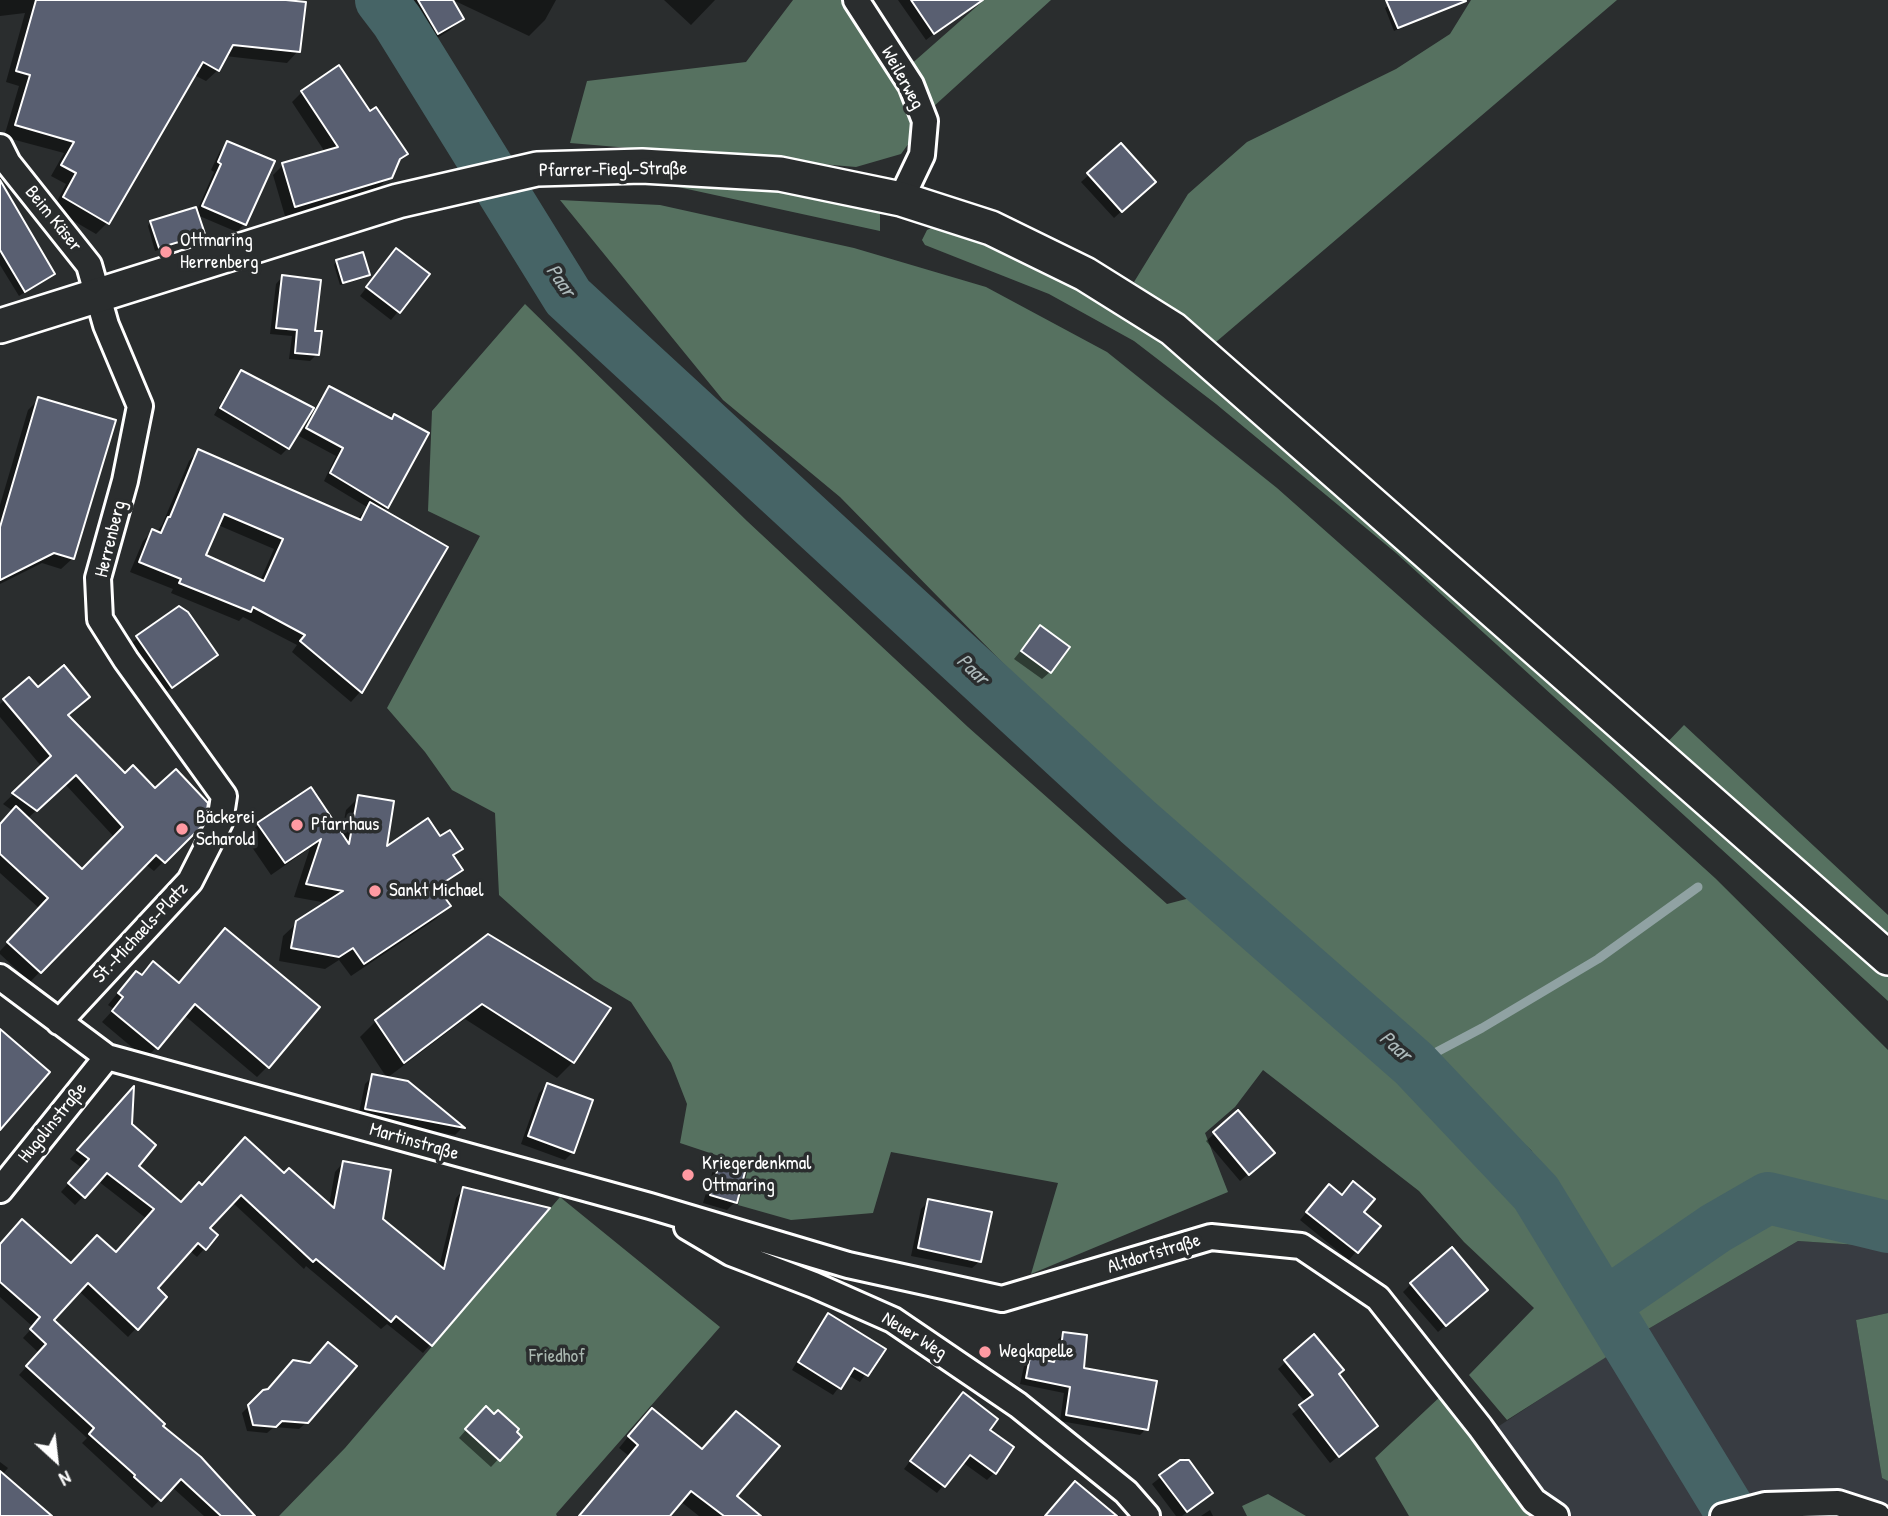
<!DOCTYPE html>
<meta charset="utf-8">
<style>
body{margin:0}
#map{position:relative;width:1888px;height:1516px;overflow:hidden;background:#2a2d2e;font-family:"Patrick Hand",sans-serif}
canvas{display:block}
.north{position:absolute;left:21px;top:1425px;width:70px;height:70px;-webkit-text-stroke:5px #2a2d2e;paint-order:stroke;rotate:153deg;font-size:19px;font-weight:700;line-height:28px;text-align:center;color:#fff}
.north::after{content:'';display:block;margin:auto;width:24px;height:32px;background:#fff;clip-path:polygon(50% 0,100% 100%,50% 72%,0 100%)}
</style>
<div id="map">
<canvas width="1888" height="1516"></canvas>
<div class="north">N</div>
</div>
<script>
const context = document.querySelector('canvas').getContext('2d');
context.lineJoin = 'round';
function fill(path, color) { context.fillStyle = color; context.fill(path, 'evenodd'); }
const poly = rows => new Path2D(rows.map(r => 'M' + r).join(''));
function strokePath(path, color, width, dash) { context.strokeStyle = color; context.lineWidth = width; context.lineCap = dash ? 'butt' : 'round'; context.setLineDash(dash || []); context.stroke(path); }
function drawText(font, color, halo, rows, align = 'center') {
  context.font = font + ' "Patrick Hand",sans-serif'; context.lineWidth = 7; context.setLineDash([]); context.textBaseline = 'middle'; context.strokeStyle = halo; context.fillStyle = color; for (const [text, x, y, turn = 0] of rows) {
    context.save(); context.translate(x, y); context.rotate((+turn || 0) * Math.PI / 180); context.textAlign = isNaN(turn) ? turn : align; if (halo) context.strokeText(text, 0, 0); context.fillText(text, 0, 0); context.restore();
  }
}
fill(poly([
 [1798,1241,1888,1247,1888,1313,1856,1320,1882,1478,1888,1481,1888,1516,1531,1516,1531,1511,1476,1441,1643,1332]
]), '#383c42');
fill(poly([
 [793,0,856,0,925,121,901,154,856,167,570,143,587,81,746,62],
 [984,0,1051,0,933,107,909,66],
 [1471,0,1617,0,1216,342,1134,282,1188,194,1247,142,1396,69,1450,34],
 [646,180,722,181,818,194,880,209,880,231],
 [560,200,660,205,854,248,986,287,1107,352,1277,488,1610,783,1715,878,1888,1050,1888,1247,1798,1241,1643,1332,1531,1150,1419,1052,1208,853,1153,810,1049,710,840,497,723,400],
 [938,225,1048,271,1145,327,1239,392,1888,970,1888,1001,1396,553,1216,404,1134,341,1049,294,925,245,922,240,927,230],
 [525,304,747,521,968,727,1167,904,1217,891,1392,1045,1498,1153,1622,1347,1507,1420,1469,1375,1534,1308,1464,1242,1419,1191,1263,1070,1235,1107,1205,1133,1228,1192,1031,1274,1058,1183,891,1152,873,1213,791,1220,738,1205,749,1166,680,1143,687,1104,671,1063,631,1002,594,980,499,895,495,813,452,790,425,752,387,708,480,536,428,511,432,411],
 [1684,725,1888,915,1888,953,1660,750],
 [560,1197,720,1327,556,1514,557,1516,279,1516,345,1448],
 [1888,1313,1888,1481,1882,1478,1856,1320],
 [1444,1393,1531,1511,1531,1516,1409,1516,1375,1458],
 [1268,1494,1306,1516,1247,1516,1242,1506]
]), '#567160');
fill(poly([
 [0,0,271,0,298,51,287,63,225,56,218,70,206,81,194,75,107,223,96,234,53,209,66,184,51,176,64,153,4,137,19,86,6,82,25,13,0,16],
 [399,0,451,0,462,18,450,30,426,45],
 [453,0,556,0,545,20,529,36],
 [664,0,715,0,691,25],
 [898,0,958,0,965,10,926,40],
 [1400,0,1436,0,1440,10,1394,31,1385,8],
 [302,92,370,113,406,153,396,163,390,176,379,187,285,216,273,175,283,165,325,152,292,102],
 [228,143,273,162,244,224,237,232,197,215,203,234,199,237,155,251,148,226,151,222,196,213,214,172,211,170,220,151],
 [1121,146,1146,189,1114,218,1081,182],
 [0,184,53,273,19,296,0,265],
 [389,258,428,275,391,320,360,296],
 [337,261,368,275,365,278,340,285,334,265],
 [282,277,313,332,317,354,310,361,289,359,292,336,270,334,276,284],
 [241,372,314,410,322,396,329,389,391,420,395,416,387,507,382,511,446,548,360,692,351,702,292,652,297,645,243,617,239,621,171,593,173,589,130,572,143,541,153,531,156,533,162,525,189,461,198,451,357,520,367,507,324,481,336,456,299,436,310,418,307,416,288,448,281,455,214,415,235,379],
 [218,525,274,549,260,581,204,556],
 [39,399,114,422,72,559,61,569,42,563,0,584,0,505,28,410],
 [179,608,216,655,163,694,129,645],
 [1040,627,1050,672,1042,679,1014,659],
 [29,679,38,689,78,706,67,716,124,775,155,790,199,826,154,871,145,864,30,982,0,954,0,951,40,909,0,873,0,826,13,811,3,804,42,767,0,717,0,704],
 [65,784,115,838,82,871,27,819],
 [310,789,341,836,346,810,359,797,385,849,440,839,460,849,452,857,461,870,437,890,449,906,436,919,351,976,339,960,325,969,279,961,283,936,297,923,327,903,294,897,310,848,271,875,245,837,258,825],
 [225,930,268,1066,257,1077,184,1015,146,1059,102,1022,114,1009,108,1005,125,984,178,984],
 [488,936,573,1062,557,1078,465,1019,387,1078,360,1037,376,1021],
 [373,1076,407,1082,462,1128,455,1135,358,1117,365,1084],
 [547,1085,573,1152,565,1160,521,1144,539,1093],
 [126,1097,136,1166,180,1204,202,1187,284,1175,329,1205,335,1172,343,1163,381,1219,439,1267,456,1198,464,1189,547,1209,423,1353,387,1324,381,1329,306,1266,304,1269,232,1202,208,1228,205,1248,197,1257,189,1250,156,1288,165,1297,128,1337,79,1291,51,1320,253,1516,204,1516,172,1487,152,1508,82,1443,87,1438,19,1375,39,1353,23,1338,33,1327,0,1297,0,1245,71,1265,116,1254,147,1219,98,1181,75,1205,61,1192,82,1168,70,1159],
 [1238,1113,1265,1160,1240,1181,1206,1141],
 [720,1163,735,1202,727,1210,703,1203,713,1170],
 [1329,1186,1378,1226,1349,1260,1300,1220],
 [929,1201,980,1261,972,1268,911,1256,921,1209],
 [1411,1284,1478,1297,1438,1332,1403,1292],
 [828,1315,883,1349,860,1382,848,1375,833,1395,792,1370,821,1322],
 [1063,1334,1082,1369,1146,1429,1140,1435,1060,1421,1064,1393,1020,1384,1024,1366,1030,1359,1050,1363,1055,1358,1057,1341],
 [1313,1337,1338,1375,1368,1433,1330,1463,1292,1414,1306,1403,1278,1369],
 [264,1391,307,1422,299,1429,274,1427,267,1433,247,1431,242,1413],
 [956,1401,987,1430,995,1472,987,1480,962,1462,937,1493,904,1469],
 [478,1416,514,1432,519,1437,491,1467,459,1438],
 [641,1421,701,1451,735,1497,758,1516,699,1516,680,1501,668,1516,580,1516,629,1456,619,1448],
 [1185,1458,1211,1492,1182,1516,1176,1516,1152,1484],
 [0,1462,8,1468,2,1475,31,1516,0,1516],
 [1210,1510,1213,1516,1201,1516]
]), '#0007');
strokePath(poly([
 [1414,1064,1482,1028,1598,959,1698,887]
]), '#90a2a3', 9);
strokePath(poly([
 [381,0,397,21,568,297,1138,822,1414,1064,1536,1193,1733,1516],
 [1605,1304,1716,1228,1768,1198,1888,1227]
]), '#466466', 52);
const building = poly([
 [36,0,286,0,306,2,300,52,233,45,219,71,203,62,109,224,63,197,76,173,61,165,74,142,15,125,30,75,16,71,36,0],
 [418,0,453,0,464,19,438,34,418,0],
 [911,0,983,0,934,34,911,0],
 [1386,0,1465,0,1466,1,1398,28,1386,0],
 [339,65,370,111,376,107,408,154,400,159,392,178,295,207,282,163,338,147,301,91,339,65],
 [227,141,275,161,246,225,202,206,221,164,218,162,227,141],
 [1121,143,1156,182,1122,212,1087,173,1121,143],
 [0,180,55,274,25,292,0,250,0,180],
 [196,207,205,234,159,248,150,221,196,207],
 [396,248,430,274,400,313,366,287,396,248],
 [363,252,370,275,343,283,336,260,363,252],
 [282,275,321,280,315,331,322,331,319,355,295,353,297,330,276,328,282,275],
 [241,370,314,408,289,449,220,408,241,370],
 [329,386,392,419,394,414,429,433,388,508,330,473,343,448,306,428,329,386],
 [38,397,116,420,74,559,54,553,0,580,0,527,38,397],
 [198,449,361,520,370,502,448,547,362,693,300,641,305,635,253,607,251,612,219,599,179,583,181,579,139,562,152,529,161,533,168,517,170,517,198,449],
 [224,514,283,539,264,581,206,555,224,514],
 [179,606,188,612,218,655,172,688,136,636,179,606],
 [1040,625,1070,647,1051,673,1021,651,1040,625],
 [64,665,90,697,68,715,125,773,133,765,155,788,176,769,208,803,206,817,201,827,165,863,156,855,41,973,7,942,48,898,0,854,0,824,16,806,82,869,123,827,76,775,37,811,12,793,51,756,3,699,29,677,38,687,64,665],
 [311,787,349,844,358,795,394,801,387,846,428,818,440,836,450,830,463,849,453,855,463,870,437,887,451,906,364,964,353,948,339,957,291,948,296,921,343,891,306,884,321,839,285,863,257,823,311,787],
 [225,928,320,1007,269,1068,195,1004,158,1049,112,1011,123,997,118,993,136,971,142,975,153,961,179,983,225,928],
 [488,934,611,1008,574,1063,482,1004,404,1063,375,1020,488,934],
 [0,1029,50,1072,0,1130,0,1029],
 [372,1074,408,1081,465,1128,365,1109,372,1074],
 [547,1083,593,1100,574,1153,528,1136,547,1083],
 [134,1086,132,1124,156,1145,139,1166,181,1202,199,1182,202,1185,245,1137,284,1173,289,1168,334,1208,343,1161,391,1170,383,1219,444,1269,463,1187,550,1208,432,1346,396,1316,391,1322,316,1259,313,1262,241,1195,210,1228,218,1235,206,1250,198,1243,158,1288,167,1297,138,1330,88,1283,54,1320,165,1424,163,1426,201,1457,255,1516,221,1516,181,1479,161,1501,134,1477,135,1475,89,1434,94,1428,26,1366,46,1344,30,1329,40,1317,0,1282,0,1244,22,1219,71,1263,97,1235,116,1252,154,1209,107,1173,85,1198,68,1183,89,1159,77,1150,134,1086],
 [1238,1110,1275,1153,1249,1175,1213,1132,1238,1110],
 [720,1161,746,1168,737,1203,710,1195,720,1161],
 [1353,1181,1375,1199,1364,1212,1381,1226,1358,1253,1306,1212,1329,1184,1342,1195,1353,1181],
 [928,1199,992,1212,981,1262,918,1248,928,1199],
 [1452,1247,1488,1290,1446,1326,1410,1283,1452,1247],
 [828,1313,886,1349,868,1376,854,1368,841,1389,798,1362,828,1313],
 [1063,1332,1087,1335,1084,1368,1157,1381,1148,1430,1066,1415,1070,1387,1026,1378,1030,1357,1054,1362,1056,1354,1060,1356,1063,1332],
 [1314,1334,1344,1370,1339,1374,1378,1426,1339,1457,1299,1405,1313,1395,1284,1360,1314,1334],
 [328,1342,357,1366,308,1423,282,1421,276,1427,253,1425,248,1405,263,1390,268,1389,293,1360,310,1363,328,1342],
 [963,1392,998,1419,990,1430,1014,1447,996,1474,970,1455,945,1487,910,1461,963,1392],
 [486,1406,494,1414,498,1410,519,1429,517,1432,522,1437,500,1461,465,1429,486,1406],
 [652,1408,702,1449,736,1411,780,1446,737,1496,761,1516,724,1516,691,1491,670,1516,579,1516,638,1445,628,1436,652,1408],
 [1180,1460,1189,1460,1213,1493,1187,1512,1159,1475,1180,1460],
 [0,1471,52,1516,0,1516,0,1471],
 [1075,1481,1117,1516,1045,1516,1075,1481]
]);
fill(building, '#595f71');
strokePath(building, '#fff', 2);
const minor = poly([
 [856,0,911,85,925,121,922,155,901,199],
 [0,147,8,163,89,265,106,325,140,406,125,481,98,578,100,619,126,660,224,796,220,822,190,881,59,1022],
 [0,977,107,1057,650,1206,848,1265,1002,1299,1211,1237,1301,1246,1378,1298,1480,1427,1534,1501,1556,1516],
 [0,1190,107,1057],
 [687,1227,731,1253,814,1285,893,1320,1018,1405,1126,1492,1147,1516],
 [1723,1516,1765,1505,1838,1503,1878,1516]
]);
const secondary = poly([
 [0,326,398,201,537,169,642,166,780,174,901,199,991,228,1085,274,1173,329,1888,958]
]);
strokePath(minor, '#fff', 30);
strokePath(secondary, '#fff', 38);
strokePath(minor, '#2a2d2e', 24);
strokePath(secondary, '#2a2d2e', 33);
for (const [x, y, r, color] of [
 [166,252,7,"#ff9aa2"],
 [297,825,7,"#ff9aa2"],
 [182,829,7,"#ff9aa2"],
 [375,891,7,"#ff9aa2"],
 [688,1175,7,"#ff9aa2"],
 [985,1352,7,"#ff9aa2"]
]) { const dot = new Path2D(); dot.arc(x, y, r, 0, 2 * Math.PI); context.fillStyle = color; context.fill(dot); strokePath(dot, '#2a2d2e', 2.5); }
drawText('19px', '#fff', '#2a2d2e', [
 ["Weilerweg",902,78,61],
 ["Pfarrer-Fiegl-Straße",613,170,-1],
 ["Beim Käser",53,219,51],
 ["Herrenberg",111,539,-76],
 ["St.-Michaels-Platz",141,933,-47],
 ["Hugolinstraße",53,1123,-51],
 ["Martinstraße",414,1142,16],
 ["Altdorfstraße",1154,1254,-17],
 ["Neuer Weg",914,1336,32]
]);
drawText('19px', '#fff', '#2a2d2e', [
 ["Ottmaring",180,241],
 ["Herrenberg",180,263],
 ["Bäckerei",196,818],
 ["Scharold",196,840],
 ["Pfarrhaus",311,825],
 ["Sankt Michael",389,891],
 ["Kriegerdenkmal",702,1164],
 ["Ottmaring",702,1186],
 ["Wegkapelle",999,1352]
], 'left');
drawText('19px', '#aab8b0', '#2a2d2e', [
 ["Friedhof",557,1357]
]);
drawText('italic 21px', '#acb9ba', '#2a2d2e', [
 ["Paar",560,281,55],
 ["Paar",972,670,43],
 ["Paar",1395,1047,41]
]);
</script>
